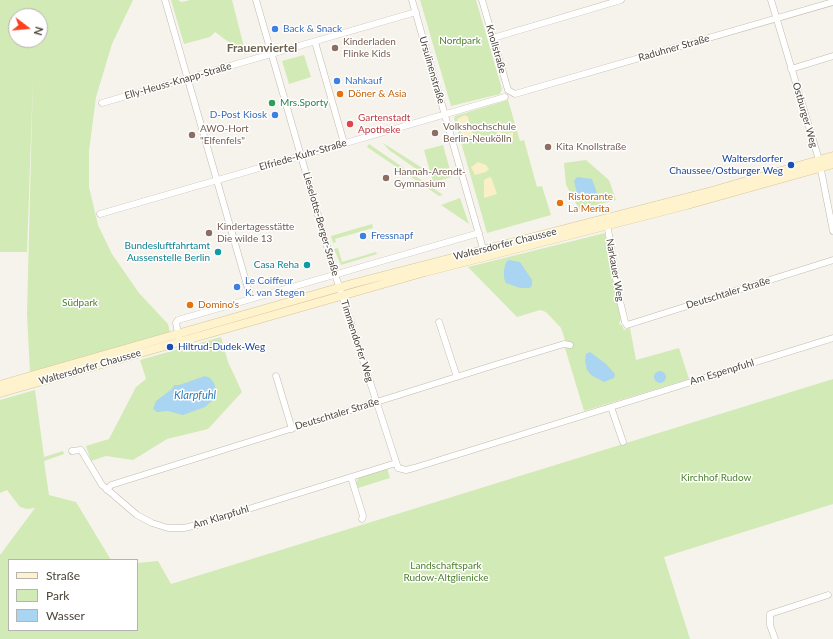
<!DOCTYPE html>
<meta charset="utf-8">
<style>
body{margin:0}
#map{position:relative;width:833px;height:639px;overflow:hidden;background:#f6f3ec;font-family:Lato,sans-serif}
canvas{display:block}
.legend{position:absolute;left:8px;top:559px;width:130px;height:72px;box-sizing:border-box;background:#fff;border:1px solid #b7b4b0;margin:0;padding:5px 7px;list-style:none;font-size:12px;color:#4b4439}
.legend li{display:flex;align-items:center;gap:8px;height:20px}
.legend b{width:20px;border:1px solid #b7b4b0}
.north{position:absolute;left:8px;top:8px;width:40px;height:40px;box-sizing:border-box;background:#fff;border:1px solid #b7b4b0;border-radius:50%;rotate:106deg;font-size:11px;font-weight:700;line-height:16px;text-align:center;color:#4b4439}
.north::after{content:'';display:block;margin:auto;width:14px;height:18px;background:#fc3f1d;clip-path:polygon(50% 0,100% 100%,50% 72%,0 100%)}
</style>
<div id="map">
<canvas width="833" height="639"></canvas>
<ul class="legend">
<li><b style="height:5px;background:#fff3cd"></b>Straße</li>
<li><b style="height:11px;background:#d2eab5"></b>Park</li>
<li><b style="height:11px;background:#a9d4f2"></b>Wasser</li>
</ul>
<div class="north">N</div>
</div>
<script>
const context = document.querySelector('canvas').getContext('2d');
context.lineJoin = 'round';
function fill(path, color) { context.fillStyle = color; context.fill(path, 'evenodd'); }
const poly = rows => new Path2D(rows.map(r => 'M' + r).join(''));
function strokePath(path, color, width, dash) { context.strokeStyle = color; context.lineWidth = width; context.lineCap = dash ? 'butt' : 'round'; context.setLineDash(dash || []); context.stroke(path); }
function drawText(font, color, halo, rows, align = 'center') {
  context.font = font + ' Lato,sans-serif'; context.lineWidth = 3; context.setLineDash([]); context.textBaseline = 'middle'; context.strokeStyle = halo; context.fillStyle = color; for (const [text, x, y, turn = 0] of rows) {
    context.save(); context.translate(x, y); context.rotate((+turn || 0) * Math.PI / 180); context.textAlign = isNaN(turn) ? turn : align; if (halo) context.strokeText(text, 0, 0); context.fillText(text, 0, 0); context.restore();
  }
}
fill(poly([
 [0,0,133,0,112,44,96,97,89,151,89,187,98,225,112,254,139,293,168,324,170,334,30,372,27,314,33,77,27,252,0,252],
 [16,16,40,16,40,40,16,40],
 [171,0,178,0,182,2,190,0,232,0,246,55,215,32,210,37,184,44],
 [420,0,476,0,502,89,500,94,451,106],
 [304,55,311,77,289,84,282,61],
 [508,100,520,141,524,140,537,187,542,186,551,215,487,233,454,118,455,116],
 [383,143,424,169,422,173,389,150],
 [369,144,443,195,439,196,367,147],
 [443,145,452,177,433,182,424,150],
 [586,160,609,180,616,200,580,209,578,207,566,185,564,163],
 [460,198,469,224,441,205],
 [372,224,373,228,335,239,336,242,333,243,331,236],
 [605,233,621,319,619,324,622,325,624,330,630,328,636,360,679,348,689,379,584,411,565,348,565,340,561,328,546,312,540,310,517,317,468,267],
 [338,248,342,262,376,252,377,254,341,265,334,249],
 [221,337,228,362,242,392,208,429,167,439,133,460,106,456,91,461,86,446,109,439,136,387,146,379,140,360],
 [833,379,833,504,664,557,690,639,0,639,0,555,35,508,27,509,20,507,7,490,0,493,0,400,35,390,44,457,63,451,64,454,44,461,49,495,76,502,111,560,9,560,9,630,137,630,137,563,158,561,171,584],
 [387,468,390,478,358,488,356,482,359,477]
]), '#d2eab5');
fill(poly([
 [465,115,468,117,474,138,463,140,457,119],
 [497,131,506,134,513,132,513,141,496,139],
 [478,162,486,165,489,169,486,172,475,175,471,167],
 [491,177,497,194,484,198,484,181,485,179]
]), '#f9efc9');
fill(poly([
 [577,177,592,179,597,193,596,199,589,202,577,193,574,181],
 [509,260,520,262,532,280,532,285,530,288,520,288,506,283,504,278,504,270,506,262],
 [590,352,606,364,615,374,614,378,604,382,591,375,587,370,585,361,586,354],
 '654 377a6 6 0 1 1 12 0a6 6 0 1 1-12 0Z',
 [205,376,210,378,214,383,217,393,213,400,205,407,183,415,168,411,157,412,153,409,156,401,172,389,174,385,179,385]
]), '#a9d4f2');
const minor = poly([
 [165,0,251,299],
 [256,0,335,274,398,468,406,470,414,468,833,338],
 [412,0,484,252],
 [482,0,508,90,515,94,833,2],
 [771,0,819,160,833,231],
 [493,38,621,0],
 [315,42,344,143],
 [791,69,833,56],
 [102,103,416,12],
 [100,214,505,97],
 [607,223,619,297,625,322,627,325,833,260],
 [439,322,457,377],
 [179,338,176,323,178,320,479,233],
 [276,376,292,429],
 [611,407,623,442],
 [72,451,81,450,102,485,137,515,152,523,168,528,184,528,197,525,396,463],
 [351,477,363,516,362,519],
 [107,490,111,485,498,364,564,344,570,345],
 [775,639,770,625,770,614,828,595]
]);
const secondary = poly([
 [0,385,355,283,712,191,833,156],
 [0,393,425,272,687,205,833,164]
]);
strokePath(minor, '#c2bbae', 7);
strokePath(secondary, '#d6c79b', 9);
strokePath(minor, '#fff', 6);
strokePath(secondary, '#fff3cd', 8);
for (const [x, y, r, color] of [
 [275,29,4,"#3f7fe0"],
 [335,48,4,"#8d6e63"],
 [337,81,4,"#3f7fe0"],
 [340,94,4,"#e8710a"],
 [272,103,4,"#2e9e5b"],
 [275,115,4,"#3f7fe0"],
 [350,124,4,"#e0444e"],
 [435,133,4,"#8d6e63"],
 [192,135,4,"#8d6e63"],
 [548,147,4,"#8d6e63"],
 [791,165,4,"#1a4fb4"],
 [386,178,4,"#8d6e63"],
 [560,203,4,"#e8710a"],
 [209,233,4,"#8d6e63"],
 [363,236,4,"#3f7fe0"],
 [218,252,4,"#0f9aa8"],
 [307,265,4,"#0f9aa8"],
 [237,287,4,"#3f7fe0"],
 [190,305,4,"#e8710a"],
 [170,347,4,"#1a4fb4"]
]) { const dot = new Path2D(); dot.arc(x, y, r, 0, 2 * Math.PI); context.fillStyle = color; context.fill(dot); strokePath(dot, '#fff', 1.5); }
drawText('10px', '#366cbe', '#fff', [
 ["Back & Snack",283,29],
 ["Nahkauf",345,81],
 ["D-Post Kiosk",267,115,"right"],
 ["Fressnapf",371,236],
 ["Le Coiffeur",245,281],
 ["K. van Stegen",245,293]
], 'left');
drawText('10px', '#4a7f2a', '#fff', [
 ["Nordpark",460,41],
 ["Südpark",80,303],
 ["Kirchhof Rudow",716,478],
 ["Landschaftspark",446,566],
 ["Rudow-Altglienicke",446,578]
]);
drawText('10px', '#785e54', '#fff', [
 ["Kinderladen",343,42],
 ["Flinke Kids",343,54],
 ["Volkshochschule",443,127],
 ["Berlin-Neukölln",443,139],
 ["AWO-Hort",200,129],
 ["\"Elfenfels\"",200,141],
 ["Kita Knollstraße",556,147],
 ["Hannah-Arendt-",394,172],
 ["Gymnasium",394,184],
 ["Kindertagesstätte",217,227],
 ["Die wilde 13",217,239]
], 'left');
drawText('10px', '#4b4439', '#fff', [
 ["Raduhner Straße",674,48,-16],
 ["Knollstraße",496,49,74],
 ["Ursulinenstraße",432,70,74],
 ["Elly-Heuss-Knapp-Straße",178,81,-16],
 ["Ostburger Weg",805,115,74],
 ["Elfriede-Kuhr-Straße",303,155,-16],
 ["Lieselotte-Berger-Straße",321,224,74],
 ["Waltersdorfer Chaussee",505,244,-14],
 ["Narkauer Weg",615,270,80],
 ["Deutschtaler Straße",728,293,-17],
 ["Timmendorfer Weg",357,341,72],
 ["Waltersdorfer Chaussee",90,367,-16],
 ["Am Espenpfuhl",722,372,-17],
 ["Deutschtaler Straße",337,414,-17],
 ["Am Klarpfuhl",221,517,-17]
]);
drawText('10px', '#c56008', '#fff', [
 ["Döner & Asia",348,94],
 ["Ristorante",568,197],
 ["La Merita",568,209],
 ["Domino's",198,305]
], 'left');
drawText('10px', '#27864d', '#fff', [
 ["Mrs.Sporty",280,103]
], 'left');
drawText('10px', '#be3a42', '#fff', [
 ["Gartenstadt",358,118],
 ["Apotheke",358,130]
], 'left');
drawText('10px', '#164399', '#fff', [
 ["Waltersdorfer",783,159],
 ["Chaussee/Ostburger Weg",783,171],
 ["Hiltrud-Dudek-Weg",178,347,"left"]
], 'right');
drawText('10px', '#0d838f', '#fff', [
 ["Bundesluftfahrtamt",210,246],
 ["Aussenstelle Berlin",210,258],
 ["Casa Reha",299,265]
], 'right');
drawText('italic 11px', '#2e7ab2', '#fff', [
 ["Klarpfuhl",195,395]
]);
drawText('bold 12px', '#6e6250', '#fff', [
 ["Frauenviertel",262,48]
]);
</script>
